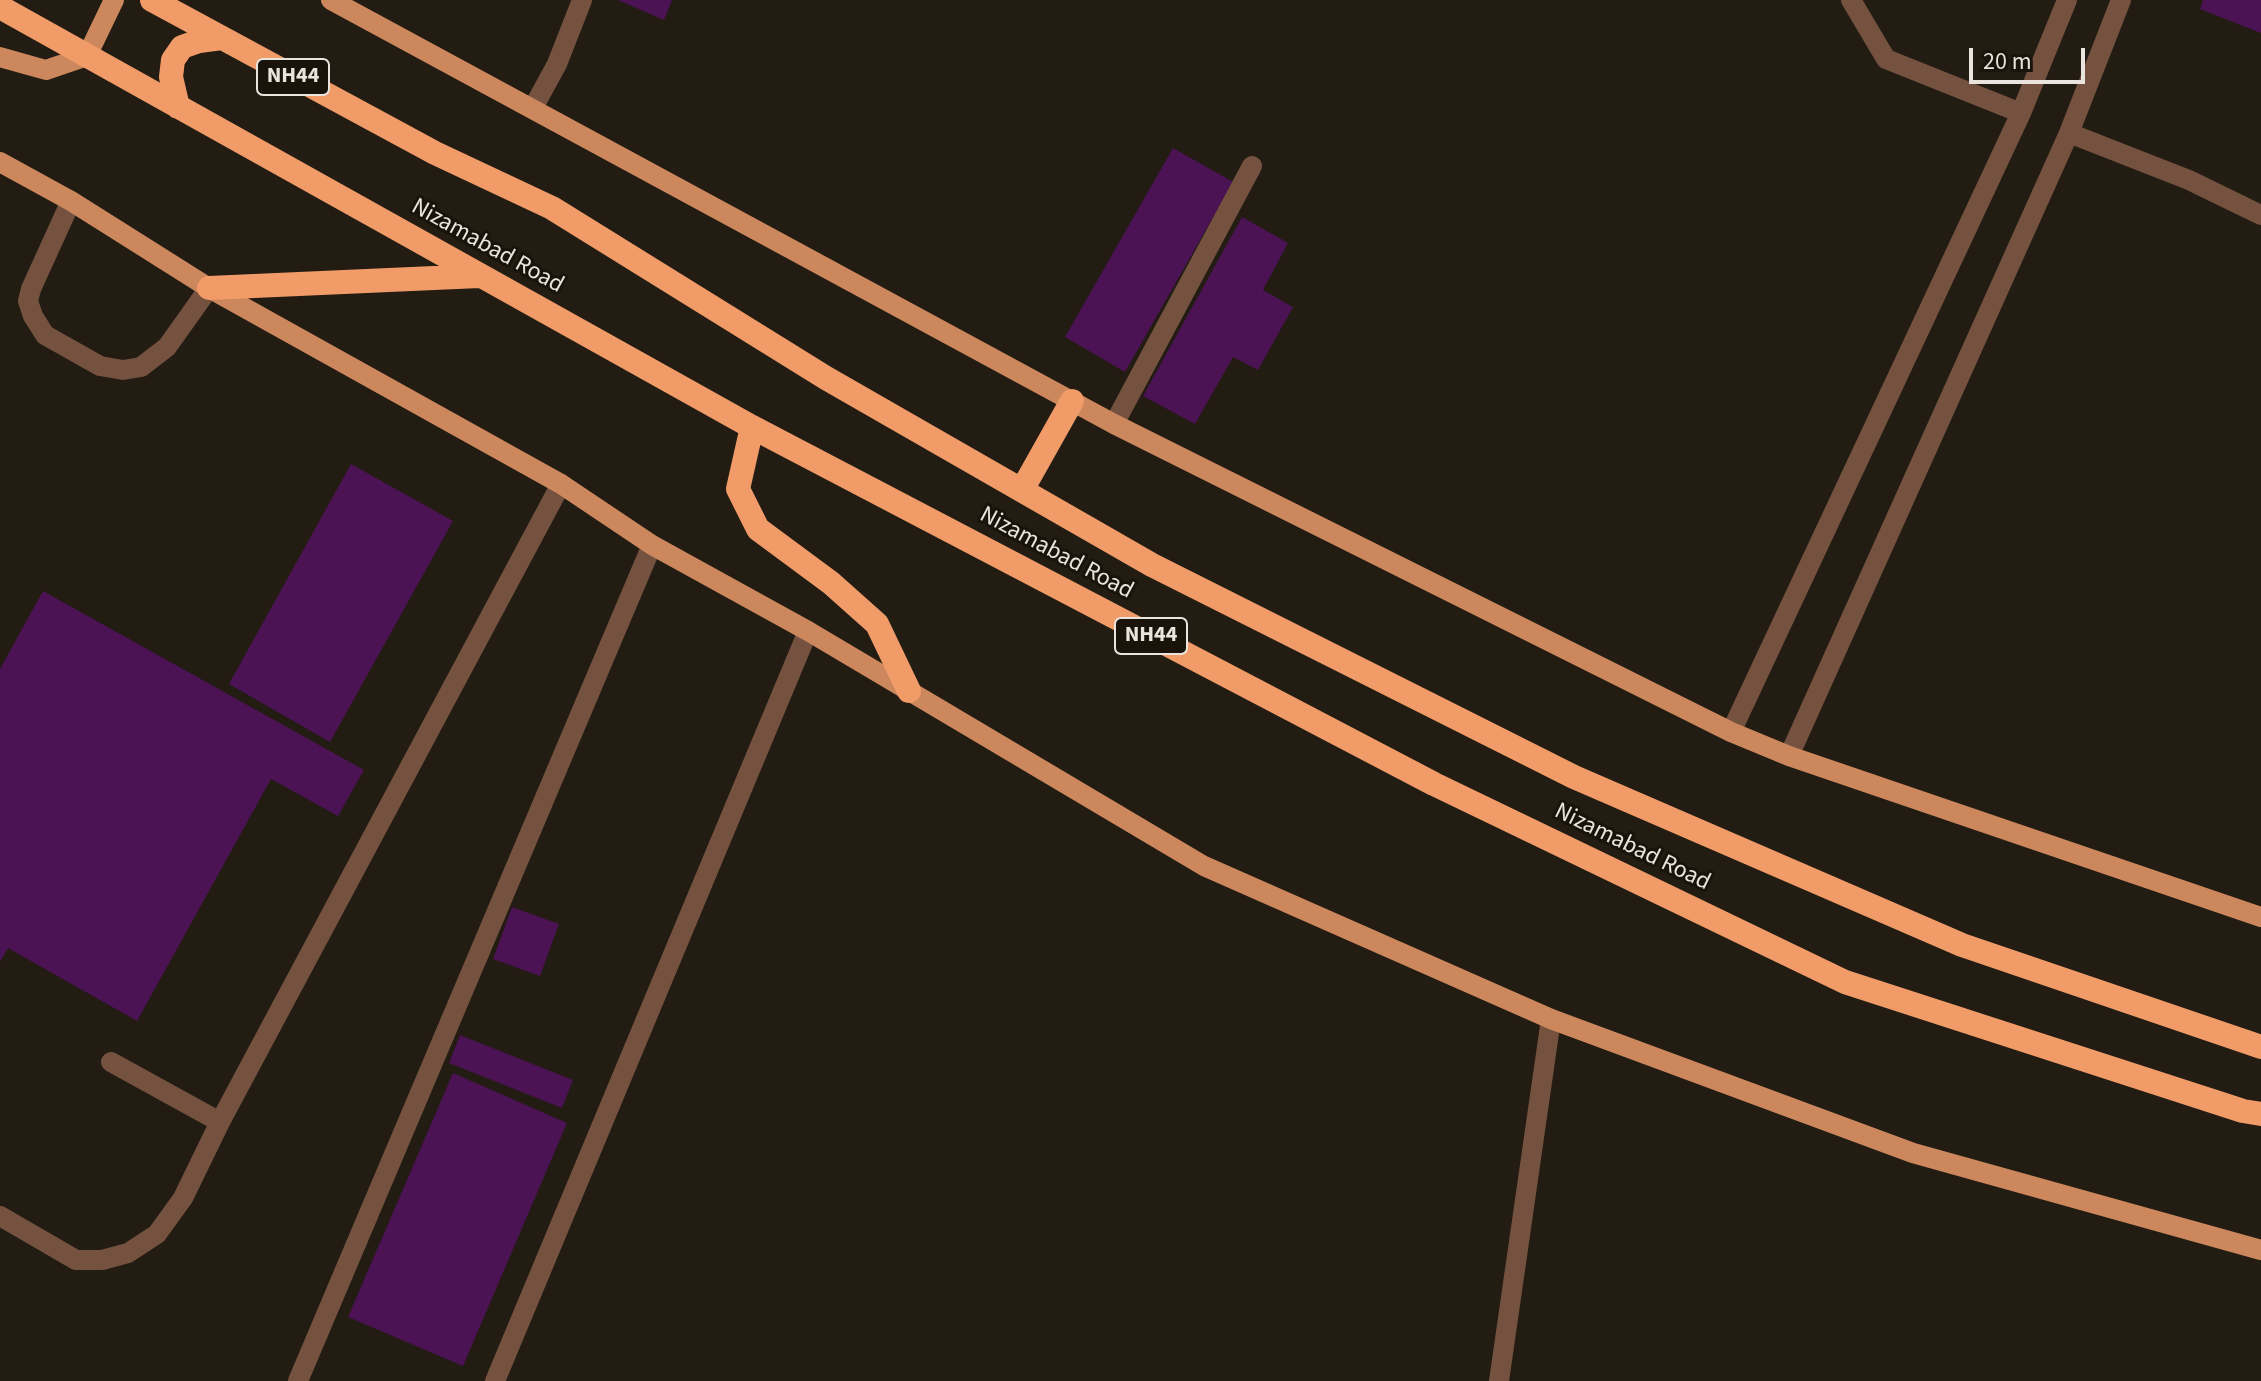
<!DOCTYPE html>
<style>
body{margin:0}
#map{position:relative;width:2261px;height:1381px;overflow:hidden;background:#221c13;font-family:"Source Sans 3",sans-serif}
canvas{display:block}
.scale{position:absolute;left:1969px;top:48px;width:116px;height:36px;box-sizing:border-box;border:4px solid #e9e4de;border-top:0;padding-left:10px;font-size:24px;line-height:28px;white-space:nowrap;color:#e9e4de;-webkit-text-stroke:6px #19130a;paint-order:stroke}
</style>
<div id="map">
<canvas width="2261" height="1381"></canvas>
<div class="scale">20 m</div>
</div>
<script>
const context = document.querySelector('canvas').getContext('2d');
context.lineJoin = 'round';
function fill(path, color) { context.fillStyle = color; context.fill(path, 'evenodd'); }
const poly = rows => new Path2D(rows.map(r => 'M' + r).join(''));
function strokePath(path, color, width, dash) { context.strokeStyle = color; context.lineWidth = width; context.lineCap = dash ? 'butt' : 'round'; context.setLineDash(dash || []); context.stroke(path); }
function drawText(font, color, halo, rows, align = 'center') {
  context.font = font + ' "Source Sans 3",sans-serif'; context.lineWidth = 6; context.setLineDash([]); context.textBaseline = 'middle'; context.strokeStyle = halo; context.fillStyle = color; for (const [text, x, y, turn = 0] of rows) {
    context.save(); context.translate(x, y); context.rotate((+turn || 0) * Math.PI / 180); context.textAlign = isNaN(turn) ? turn : align; if (halo) context.strokeText(text, 0, 0); context.fillText(text, 0, 0); context.restore();
  }
}
fill(poly([
 [618,0,672,0,664,20],
 [2203,0,2261,0,2261,33,2200,9],
 [1173,148,1233,182,1125,372,1065,337],
 [1242,217,1288,243,1263,290,1293,307,1258,370,1233,357,1195,424,1143,396],
 [351,464,453,521,330,742,229,684],
 [43,591,364,770,338,816,271,779,137,1021,8,948,0,962,0,669],
 [512,907,559,924,540,976,493,959],
 [460,1035,573,1080,562,1108,449,1063],
 [453,1073,567,1123,463,1366,348,1317]
]), '#4b1254');
strokePath(poly([
 [1851,0,1886,59,2021,113],
 [533,108,557,64,582,0],
 [2069,133,2189,180,2261,215],
 [71,201,31,289,28,301,33,316,45,335,100,366,123,370,141,367,167,347,209,288],
 [1114,424,1252,166],
 [1731,732,2021,113,2067,0],
 [1789,756,2069,133,2121,0],
 [111,1062,220,1122],
 [0,1216,76,1260,102,1260,128,1253,157,1234,183,1198,220,1122,561,484],
 [298,1381,652,545],
 [495,1381,808,631],
 [1499,1381,1551,1019]
]), '#74523f', 20);
strokePath(poly([
 [331,0,1114,424,1731,732,1789,756,2261,917],
 [0,57,46,70,87,56,114,0],
 [0,162,71,201,209,288,561,484,652,545,808,631,1204,866,1551,1019,1913,1153,2261,1250]
]), '#cd875d', 20);
strokePath(poly([
 [152,0,435,153,552,208,826,378,1152,565,1574,777,1962,945,2261,1047],
 [0,7,752,427,1434,784,1845,982,2243,1111,2261,1114],
 [178,107,171,77,173,60,182,47,199,41,222,38],
 [209,288,479,276],
 [752,427,738,489,758,529,831,583,877,624,909,691],
 [1022,490,1072,401]
]), '#f19c68', 24);
for (const [x, y, w] of [
 [293,77,72],
 [1151,636,72]
]) { const box = new Path2D(); box.roundRect(x - w / 2, y - 18, w, 36, 6); context.fillStyle = '#19130a'; context.fill(box); strokePath(box, '#e9e4de', 2); }
drawText('bold 22px', '#e9e4de', null, [
 ["NH44",293,77],
 ["NH44",1151,636]
]);
drawText('24px', '#e9e4de', '#19130a', [
 ["Nizamabad Road",487,247,29],
 ["Nizamabad Road",1056,554,28],
 ["Nizamabad Road",1632,848,26]
]);
</script>
